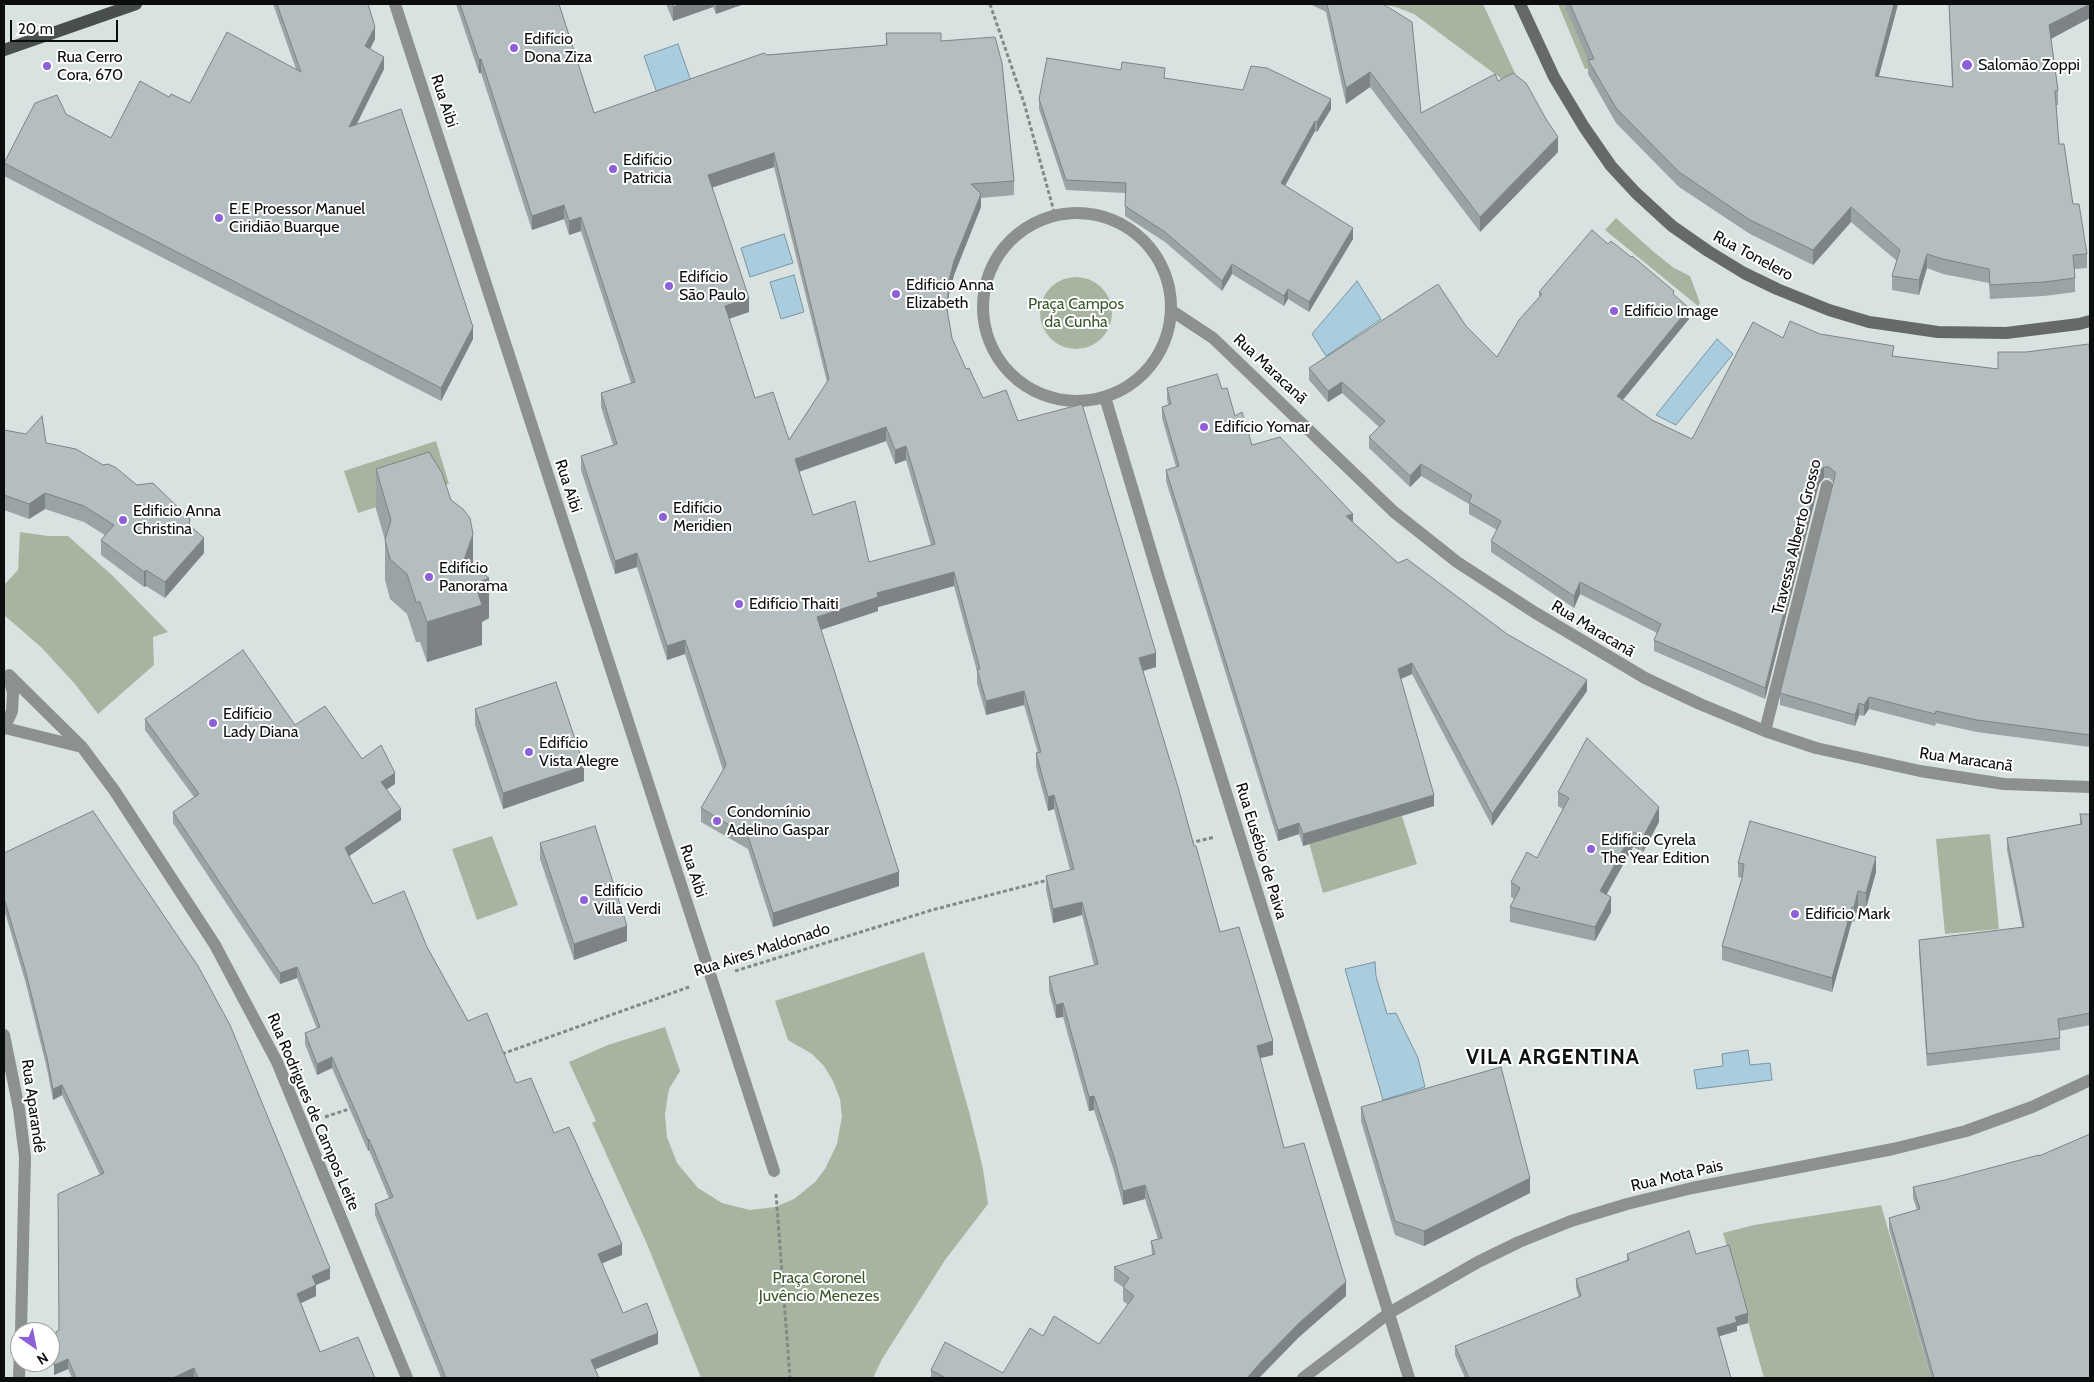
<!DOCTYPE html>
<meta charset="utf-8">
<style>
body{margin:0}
#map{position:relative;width:2094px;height:1382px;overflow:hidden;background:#d8e2e0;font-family:Cabin,sans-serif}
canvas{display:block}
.frame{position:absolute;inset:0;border:5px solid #0b0e0e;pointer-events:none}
.north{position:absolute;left:10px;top:1322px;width:50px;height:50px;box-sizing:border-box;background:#fff;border:1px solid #9d9f9f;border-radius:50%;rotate:147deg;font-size:14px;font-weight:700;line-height:20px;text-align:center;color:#0b0e0e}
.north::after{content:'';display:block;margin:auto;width:18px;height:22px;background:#8d5fd8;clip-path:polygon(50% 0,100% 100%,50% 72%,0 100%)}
.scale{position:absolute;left:10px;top:20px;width:108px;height:22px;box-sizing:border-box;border:2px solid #0b0e0e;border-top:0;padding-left:6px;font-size:15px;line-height:18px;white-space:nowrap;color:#0b0e0e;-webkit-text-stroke:4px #fff;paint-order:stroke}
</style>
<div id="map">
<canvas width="2094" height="1382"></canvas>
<div class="frame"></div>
<div class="north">N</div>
<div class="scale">20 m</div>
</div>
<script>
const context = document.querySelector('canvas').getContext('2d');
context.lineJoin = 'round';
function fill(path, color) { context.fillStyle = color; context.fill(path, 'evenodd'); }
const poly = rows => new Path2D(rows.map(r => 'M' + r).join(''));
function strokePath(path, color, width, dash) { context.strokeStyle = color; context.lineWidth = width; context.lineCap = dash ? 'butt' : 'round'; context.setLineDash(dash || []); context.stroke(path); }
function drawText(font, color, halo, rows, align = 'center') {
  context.font = font + ' Cabin,sans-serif'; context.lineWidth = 4; context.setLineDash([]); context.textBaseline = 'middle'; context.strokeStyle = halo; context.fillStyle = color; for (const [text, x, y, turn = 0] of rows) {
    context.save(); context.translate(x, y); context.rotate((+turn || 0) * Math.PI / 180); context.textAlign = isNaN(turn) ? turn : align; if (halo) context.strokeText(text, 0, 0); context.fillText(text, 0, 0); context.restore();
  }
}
fill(poly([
 [1380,4,1483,4,1526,97,1414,14,1396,7],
 [1558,4,1567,4,1592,68,1585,69],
 [1616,218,1655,253,1674,268,1690,276,1700,303,1698,306,1605,230],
 '1040 313a36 36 0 1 1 72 0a36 36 0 1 1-72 0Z',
 [436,441,449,484,358,513,344,471],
 [20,532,48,536,68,536,113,576,168,632,153,637,154,665,98,714,75,684,42,648,4,615,4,585,18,570],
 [1402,816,1417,864,1323,893,1309,843],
 [1990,834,1999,929,1945,934,1936,839],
 [492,836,518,905,477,920,452,849],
 [924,952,970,1115,983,1169,988,1204,945,1260,882,1359,873,1378,701,1378,647,1244,594,1127,592,1123,596,1121,569,1062,608,1045,665,1027,680,1071,669,1089,665,1114,667,1137,677,1163,698,1188,722,1203,750,1210,775,1207,794,1199,804,1191,815,1182,825,1169,837,1144,842,1116,840,1099,833,1081,824,1066,812,1054,788,1040,775,1001],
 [1881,1205,1931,1378,1764,1378,1723,1233,1754,1225]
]), '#a7b5a0');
const water = poly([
 [678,44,691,81,657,93,644,56,678,44],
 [784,234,793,263,750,277,741,248,784,234],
 [794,275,804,312,781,319,770,282,794,275],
 [1357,281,1381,319,1326,356,1312,334,1357,281],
 [1717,339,1733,354,1676,425,1656,415,1717,339],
 [1375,962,1376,976,1387,1014,1396,1013,1418,1058,1425,1087,1383,1100,1345,969,1375,962],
 [1748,1050,1750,1065,1770,1063,1772,1080,1697,1089,1694,1070,1723,1066,1722,1054,1748,1050]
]);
fill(water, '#a9cdde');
strokePath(water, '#7a94a0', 1);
strokePath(poly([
 [990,4,1024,103,1055,215],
 [1190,843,1215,837],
 [735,971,932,910,1048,880],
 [502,1054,689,987],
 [325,1117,352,1108],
 [776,1194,790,1378]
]), '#828987', 3, [4, 2.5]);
strokePath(poly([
 [395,4,774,1171],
 '983 307a94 94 0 1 1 188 0a94 94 0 1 1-188 0Z',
 [1172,311,1213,338,1394,512,1457,562,1534,612,1645,678,1700,704,1765,731,1816,748,1920,771,2004,784,2090,787],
 [1105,397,1159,578,1409,1378],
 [9,675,82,747,114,790,215,945,277,1062,407,1378],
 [5,728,82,747],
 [4,729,12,711,13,693,9,677],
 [1765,731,1827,486],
 [4,1035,19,1109,25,1157,21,1332],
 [19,1378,20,1349],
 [1303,1378,1389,1313,1478,1262,1519,1242,1571,1221,1627,1204,1692,1188,1893,1149,1966,1131,2032,1107,2090,1080]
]), '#8c908e', 12);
strokePath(poly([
 [1520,4,1554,77,1584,127,1611,166,1636,193,1672,226,1708,251,1744,273,1777,289,1829,310,1869,322,1890,325,1938,332,2006,333,2079,324,2090,321]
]), '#656a67', 12);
strokePath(poly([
 [4,50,136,4]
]), '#494f4b', 12);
fill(poly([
 [273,4,368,4,375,39,370,49,384,69,357,124,473,339,441,401,4,176,4,163,66,114,111,138,169,97,190,103,296,69],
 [456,4,559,4,594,113,767,55,886,45,886,33,941,41,1014,181,1014,195,981,198,981,207,954,275,949,294,947,313,952,338,966,369,983,398,1018,421,1156,667,1143,671,1220,932,1273,1055,1260,1058,1284,1148,1346,1296,1299,1337,1259,1378,931,1378,931,1370,1003,1373,1043,1336,1099,1344,1128,1305,1123,1301,1123,1287,1114,1281,1114,1267,1152,1256,1151,1241,1158,1239,1145,1199,1123,1205,1114,1171,1094,1110,1089,1111,1063,1017,1056,1018,1049,991,1049,977,1094,965,1082,915,1053,923,1046,890,1046,876,1070,870,1054,809,1048,811,1036,767,1036,753,1038,753,1024,705,986,715,977,683,977,671,954,586,878,607,878,611,821,630,899,886,773,927,748,849,701,822,701,808,723,770,685,654,667,660,637,567,615,574,581,470,581,456,613,445,601,407,601,393,631,383,581,231,569,235,564,219,532,230,481,73,479,73],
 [774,167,827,382,789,440,755,398,729,319,749,312,712,187],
 [886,441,895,464,906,460,931,545,869,562,813,515,799,472],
 [666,4,744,4,716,14,713,7,673,21],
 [1310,4,1383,4,1421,113,1498,81,1558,152,1480,232,1370,87,1346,104,1326,12],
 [1564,4,1898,4,1879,76,1952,87,1949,4,2090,4,2051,39,2058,90,2058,105,2056,105,2059,144,2073,204,2087,254,2087,268,2074,269,2075,278,2075,292,2044,296,1990,299,1989,283,1943,274,1927,268,1919,295,1892,290,1892,276,1897,261,1851,222,1813,265,1750,234,1679,187,1616,123,1588,74,1588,60],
 [1165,78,1331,109,1317,132,1315,131,1285,186,1353,239,1309,312,1288,299,1284,306,1232,274,1222,291,1165,242,1125,216,1125,193,1066,190,1039,109,1039,99],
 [1608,244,1674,296,1689,319,1623,400,1652,420,1692,439,1783,338,1820,334,1894,356,1998,369,2090,359,2090,747,1977,732,1936,723,1935,726,1869,709,1864,716,1859,715,1855,726,1780,705,1780,693,1833,482,1829,478,1824,478,1819,484,1765,699,1654,651,1654,640,1657,633,1580,594,1574,608,1491,552,1491,541,1497,530,1469,514,1469,504,1421,476,1410,487,1369,448,1369,437,1379,427,1342,393,1328,402,1309,380,1309,368,1466,326,1497,357,1539,298,1539,292],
 [1167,388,1222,389,1235,416,1252,445,1353,523,1398,563,1507,634,1587,691,1492,826,1412,674,1401,679,1434,806,1303,846,1299,834,1278,841,1166,481,1166,470,1176,467,1162,418,1162,407,1168,405,1167,399],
 [4,430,46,443,137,485,190,526,204,553,165,598,146,586,144,587,101,555,101,540,105,535,84,522,45,509,29,519,4,510],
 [376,469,451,500,473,566,489,618,482,622,482,645,427,662,420,642,416,642,407,614,390,599,385,580,385,540,376,509],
 [475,709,584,781,503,809,475,725],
 [145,719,295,725,362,759,395,784,386,790,401,820,349,856,373,904,427,947,468,1021,554,1133,622,1255,602,1263,623,1313,658,1344,595,1369,599,1378,441,1378,375,1215,375,1204,389,1198,369,1150,368,1151,332,1068,317,1075,305,1044,305,1033,317,1029,297,978,280,984,173,823,173,812,194,797,145,730],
 [1558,792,1659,822,1643,852,1633,847,1606,895,1611,912,1595,941,1510,922,1510,907,1514,899,1511,897,1511,882,1537,858,1563,809,1558,806],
 [2080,814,2090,814,2090,1025,2059,1031,2060,1038,2060,1050,1927,1066,1919,952,1919,940,2022,927,2007,850,2007,838,2080,824],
 [540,843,627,941,574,960,540,859],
 [4,853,330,1279,316,1285,316,1296,301,1303,320,1352,375,1378,72,1378,68,1369,54,1375,59,1330,100,1175,62,1095,53,1100,47,1069,26,984,4,909],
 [1738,863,1876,872,1866,908,1858,906,1854,922,1852,921,1832,992,1722,960,1722,946,1742,878,1738,877],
 [1361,1107,1530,1193,1424,1246,1395,1235,1361,1121],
 [1913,1187,2090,1378,1931,1378,1889,1229,1889,1218,1917,1210,1913,1198],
 [1627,1254,1696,1254,1748,1323,1737,1326,1737,1331,1719,1336,1731,1378,1465,1378,1455,1355,1455,1346,1579,1297,1576,1288,1576,1279,1627,1260]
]), '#9ba3a4');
fill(poly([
 [682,4,713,4,713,7,673,21,673,7],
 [716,4,744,4,716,14],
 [1894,4,1898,4,1875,90,1875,76],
 [2090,4,2090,18,2049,40,2049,25],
 [375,27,375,39,365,59,365,46],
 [384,57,384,69,349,139,349,127],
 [481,59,481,73,479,73,479,60],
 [1370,72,1370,87,1346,104,1346,88],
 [1331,99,1331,109,1317,132,1317,122],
 [1315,121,1315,131,1281,193,1281,183],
 [1558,137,1558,152,1480,232,1480,217],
 [774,153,774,167,708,189,708,175],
 [981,194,981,207,954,275,949,294,947,323,947,309,949,280,954,261],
 [564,205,564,219,532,230,532,216],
 [1851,207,1851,222,1813,265,1813,250],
 [581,217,581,231,569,235,569,221],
 [1353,228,1353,239,1309,312,1309,302],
 [1927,254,1927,268,1919,295,1919,280],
 [1232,264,1232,274,1222,291,1222,281],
 [1288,289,1288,299,1284,306,1284,296],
 [749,298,749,312,725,320,725,306],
 [1689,308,1689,319,1617,407,1617,396],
 [473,327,473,339,441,401,441,388],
 [1342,382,1342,393,1328,402,1328,391],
 [886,427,886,441,795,473,795,459],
 [906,446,906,460,895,464,895,450],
 [1421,464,1421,476,1410,487,1410,476],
 [1824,467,1824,478,1819,484,1765,699,1765,688,1819,472],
 [45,493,45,509,29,519,29,504],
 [1353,514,1353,525,1346,516],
 [473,534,473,574,464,560],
 [204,538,204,553,165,598,165,582],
 [637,553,637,567,615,574,615,561],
 [146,570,146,586,144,587,144,572],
 [954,572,954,586,878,607,878,611,817,631,817,617,877,593],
 [489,578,489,618,482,622,482,645,427,662,427,622,475,584],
 [1580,582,1580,594,1574,608,1574,596],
 [685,640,685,654,667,660,667,646],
 [1156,653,1156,667,1139,672,1139,658],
 [1412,663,1412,674,1398,680,1398,669],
 [1587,680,1587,691,1492,826,1492,814],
 [1024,691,1024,705,986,715,986,701],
 [1869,697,1869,709,1864,716,1864,705],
 [1859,703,1859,715,1855,726,1855,715],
 [584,766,584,781,503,809,503,793],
 [395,773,395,784,381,793,381,782],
 [1054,795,1054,809,1048,811,1048,797],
 [1434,795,1434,806,1303,846,1303,834],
 [1659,807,1659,822,1643,852,1643,837],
 [401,809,401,820,345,859,345,848],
 [1299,823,1299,834,1278,841,1278,830],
 [1633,832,1633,847,1600,906,1600,891],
 [1876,857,1876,872,1866,908,1866,893],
 [899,872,899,886,773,927,773,913],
 [1858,891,1858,906,1854,922,1854,907],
 [1611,897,1611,912,1595,941,1595,927],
 [1082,902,1082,915,1053,923,1053,909],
 [1852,907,1852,921,1832,992,1832,978],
 [627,926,627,941,574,960,574,944],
 [297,967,297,978,280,984,280,973],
 [1063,1003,1063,1017,1056,1018,1056,1005],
 [1273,1041,1273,1055,1257,1059,1257,1046],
 [332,1057,332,1068,317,1075,317,1064],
 [62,1085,62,1095,53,1100,53,1089],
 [1094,1096,1094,1110,1089,1111,1089,1097],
 [369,1139,369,1150,368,1151,368,1140],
 [1530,1178,1530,1193,1424,1246,1424,1231],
 [1145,1185,1145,1199,1123,1205,1123,1191],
 [622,1244,622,1255,598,1265,598,1254],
 [330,1268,330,1279,316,1285,316,1296,297,1305,297,1294,312,1276],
 [1346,1282,1346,1296,1299,1337,1259,1378,1247,1378,1261,1362,1299,1323],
 [1748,1313,1748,1323,1737,1326,1737,1331,1717,1337,1717,1328,1735,1317],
 [658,1333,658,1344,591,1371,591,1360],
 [68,1359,68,1369,54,1375,54,1365],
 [194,1368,194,1378,173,1378]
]), '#7e8486');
const building = poly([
 [277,4,368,4,375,27,365,46,384,57,349,127,401,109,473,327,441,388,4,163,35,103,57,95,66,114,111,138,140,81,169,97,171,94,190,103,227,32,301,72,277,4],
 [460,4,559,4,594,113,764,53,767,55,887,45,886,33,941,33,941,41,995,37,1002,63,1014,181,971,184,981,194,954,261,949,280,947,309,952,338,966,369,969,368,983,398,1006,390,1018,421,1082,404,1156,653,1139,658,1178,787,1194,846,1196,846,1220,932,1239,927,1273,1041,1257,1046,1284,1148,1304,1143,1346,1282,1299,1323,1261,1362,1247,1378,946,1378,931,1370,945,1342,1003,1373,1030,1328,1043,1336,1054,1316,1099,1344,1134,1296,1123,1287,1129,1278,1114,1267,1155,1254,1151,1241,1162,1238,1145,1185,1123,1191,1114,1157,1094,1096,1089,1097,1063,1003,1056,1005,1049,977,1098,964,1082,902,1053,909,1046,876,1074,869,1054,795,1048,797,1036,753,1041,752,1024,691,986,701,977,669,980,669,954,572,877,593,878,597,817,617,899,872,773,913,748,836,701,808,726,765,685,640,667,646,637,553,615,561,581,456,617,444,601,393,635,382,581,217,569,221,564,205,532,216,481,59,479,60,460,4],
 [774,153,829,379,789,440,773,392,755,398,725,306,749,298,708,175,774,153],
 [886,427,895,450,906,446,935,544,869,562,855,501,813,515,795,459,886,427],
 [672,4,682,4,673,7,672,4],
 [1327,4,1383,4,1412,22,1421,113,1495,74,1498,81,1513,73,1526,83,1546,119,1558,137,1480,217,1370,72,1346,88,1327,4],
 [1570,4,1894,4,1875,76,1953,87,1949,4,2090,4,2049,25,2058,90,2055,91,2059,144,2064,144,2073,204,2079,204,2087,254,2073,255,2075,278,2044,282,1990,285,1989,269,1943,259,1927,254,1919,280,1892,276,1900,250,1851,207,1813,250,1750,220,1679,172,1616,108,1588,60,1594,59,1570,4],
 [1047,58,1121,70,1122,62,1165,68,1164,78,1243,90,1251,66,1267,68,1331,99,1317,122,1315,121,1281,183,1353,228,1309,302,1288,289,1284,296,1232,264,1222,281,1165,232,1125,206,1126,183,1066,180,1039,99,1047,58],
 [1592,230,1608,244,1611,241,1631,257,1632,256,1674,291,1673,294,1689,308,1617,396,1652,420,1692,439,1753,322,1783,338,1790,321,1820,334,1894,346,1892,356,1998,369,1998,352,2026,352,2089,344,2090,359,2090,735,1977,720,1936,711,1935,714,1869,697,1864,705,1859,703,1855,715,1780,693,1835,476,1835,472,1829,467,1824,467,1819,472,1765,688,1654,640,1661,624,1580,582,1574,596,1491,541,1501,521,1469,502,1472,495,1421,464,1410,476,1369,437,1385,421,1342,382,1328,391,1309,368,1438,284,1466,326,1497,357,1519,320,1542,294,1539,292,1592,230],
 [1217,374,1222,389,1227,388,1235,416,1242,412,1252,445,1280,437,1353,514,1346,516,1398,563,1407,559,1507,634,1587,680,1492,814,1412,663,1398,669,1434,795,1303,834,1299,823,1278,830,1166,470,1179,466,1162,407,1171,404,1167,388,1217,374],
 [42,416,46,443,76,449,103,465,108,464,115,467,137,485,153,483,190,519,189,525,204,538,165,582,146,570,144,572,101,540,114,525,84,506,45,493,29,504,4,495,4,430,26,434,42,416],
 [429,452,442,473,451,500,463,509,470,518,473,534,464,560,489,578,475,584,482,605,427,622,420,602,416,602,407,574,390,559,385,540,391,520,376,469,429,452],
 [243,650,295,725,325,706,362,759,381,745,395,773,381,782,401,809,345,848,373,904,404,891,427,947,468,1021,487,1013,516,1083,531,1078,554,1133,569,1127,622,1244,598,1254,623,1313,647,1303,658,1333,591,1360,599,1378,446,1378,375,1204,393,1197,369,1139,368,1140,332,1057,317,1064,305,1033,320,1027,297,967,280,973,173,812,199,794,145,719,243,650],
 [556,682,584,766,503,793,475,709,556,682],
 [1587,738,1659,807,1643,837,1633,832,1600,891,1611,897,1595,927,1510,907,1520,888,1511,882,1527,852,1537,858,1569,798,1558,792,1587,738],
 [93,811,198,966,230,1025,330,1268,312,1276,316,1285,297,1294,320,1352,358,1337,375,1378,198,1378,194,1368,173,1378,76,1378,68,1359,54,1365,56,1332,59,1330,58,1194,104,1173,62,1085,53,1089,47,1058,26,973,4,898,4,853,93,811],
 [2080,814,2090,814,2090,1013,2058,1019,2060,1038,1927,1054,1919,940,2024,927,2007,838,2082,824,2080,814],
 [1750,821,1876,857,1866,893,1858,891,1854,907,1852,907,1832,978,1722,946,1742,878,1744,864,1738,863,1750,821],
 [595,826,627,926,574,944,540,843,595,826],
 [1501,1067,1530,1178,1424,1231,1395,1221,1361,1107,1501,1067],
 [2090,1134,2090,1378,1934,1378,1889,1218,1920,1209,1913,1187,1945,1180,2039,1155,2039,1156,2090,1134],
 [1689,1231,1696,1254,1729,1245,1748,1313,1735,1317,1737,1322,1717,1328,1731,1378,1469,1378,1455,1346,1581,1296,1576,1279,1629,1260,1627,1254,1689,1231]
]);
fill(building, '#b4bdbf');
strokePath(building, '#7e8486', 1);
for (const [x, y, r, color] of [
 [514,48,5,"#8d5fd8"],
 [1967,65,6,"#8d5fd8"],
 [47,66,5,"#8d5fd8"],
 [613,169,5,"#8d5fd8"],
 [219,218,5,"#8d5fd8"],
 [669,286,5,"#8d5fd8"],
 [896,294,5,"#8d5fd8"],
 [1614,311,5,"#8d5fd8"],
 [1204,427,5,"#8d5fd8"],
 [663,517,5,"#8d5fd8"],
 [123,520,5,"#8d5fd8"],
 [429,577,5,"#8d5fd8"],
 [739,604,5,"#8d5fd8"],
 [213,723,5,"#8d5fd8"],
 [529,752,5,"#8d5fd8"],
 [717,821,5,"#8d5fd8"],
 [1591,849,5,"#8d5fd8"],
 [584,900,5,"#8d5fd8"],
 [1795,914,5,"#8d5fd8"]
]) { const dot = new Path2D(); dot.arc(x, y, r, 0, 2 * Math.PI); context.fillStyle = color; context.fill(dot); strokePath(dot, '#fff', 2); }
drawText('16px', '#0b0e0e', '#fff', [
 ["Edifício",524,39],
 ["Dona Ziza",524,57],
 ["Rua Cerro",57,57],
 ["Cora, 670",57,75],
 ["Salomão Zoppi",1978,65],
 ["Edifício",623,160],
 ["Patricia",623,178],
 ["E.E Proessor Manuel",229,209],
 ["Ciridião Buarque",229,227],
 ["Edifício",679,277],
 ["São Paulo",679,295],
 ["Edificio Anna",906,285],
 ["Elizabeth",906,303],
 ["Edifício Image",1624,311],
 ["Edifício Yomar",1214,427],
 ["Edifício",673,508],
 ["Meridien",673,526],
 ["Edificio Anna",133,511],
 ["Christina",133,529],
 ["Edifício",439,568],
 ["Panorama",439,586],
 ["Edifício Thaiti",749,604],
 ["Edifício",223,714],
 ["Lady Diana",223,732],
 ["Edifício",539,743],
 ["Vista Alegre",539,761],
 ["Condomínio",727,812],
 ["Adelino Gaspar",727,830],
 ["Edifício Cyrela",1601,840],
 ["The Year Edition",1601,858],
 ["Edifício",594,891],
 ["Villa Verdi",594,909],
 ["Edifício Mark",1805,914]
], 'left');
drawText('16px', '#0b0e0e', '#fff', [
 ["Rua Aibi",444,101,72],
 ["Rua Tonelero",1753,256,28],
 ["Rua Maracanã",1270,369,43],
 ["Rua Aibi",568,486,72],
 ["Travessa Alberto Grosso",1797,537,-76],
 ["Rua Maracanã",1593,629,31],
 ["Rua Maracanã",1966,760,8],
 ["Rua Eusébio de Paiva",1261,851,73],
 ["Rua Aibi",693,871,72],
 ["Rua Aires Maldonado",762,950,-18],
 ["Rua Aparandê",33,1106,82],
 ["Rua Rodrigues de Campos Leite",313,1112,67],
 ["Rua Mota Pais",1677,1176,-13]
]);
drawText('16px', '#3b562a', '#fff', [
 ["Praça Campos",1076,304],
 ["da Cunha",1076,322],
 ["Praça Coronel",819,1278],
 ["Juvêncio Menezes",819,1296]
]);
context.letterSpacing = '1px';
drawText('bold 21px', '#0b0e0e', '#fff', [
 ["VILA ARGENTINA",1553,1058]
]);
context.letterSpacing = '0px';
</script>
